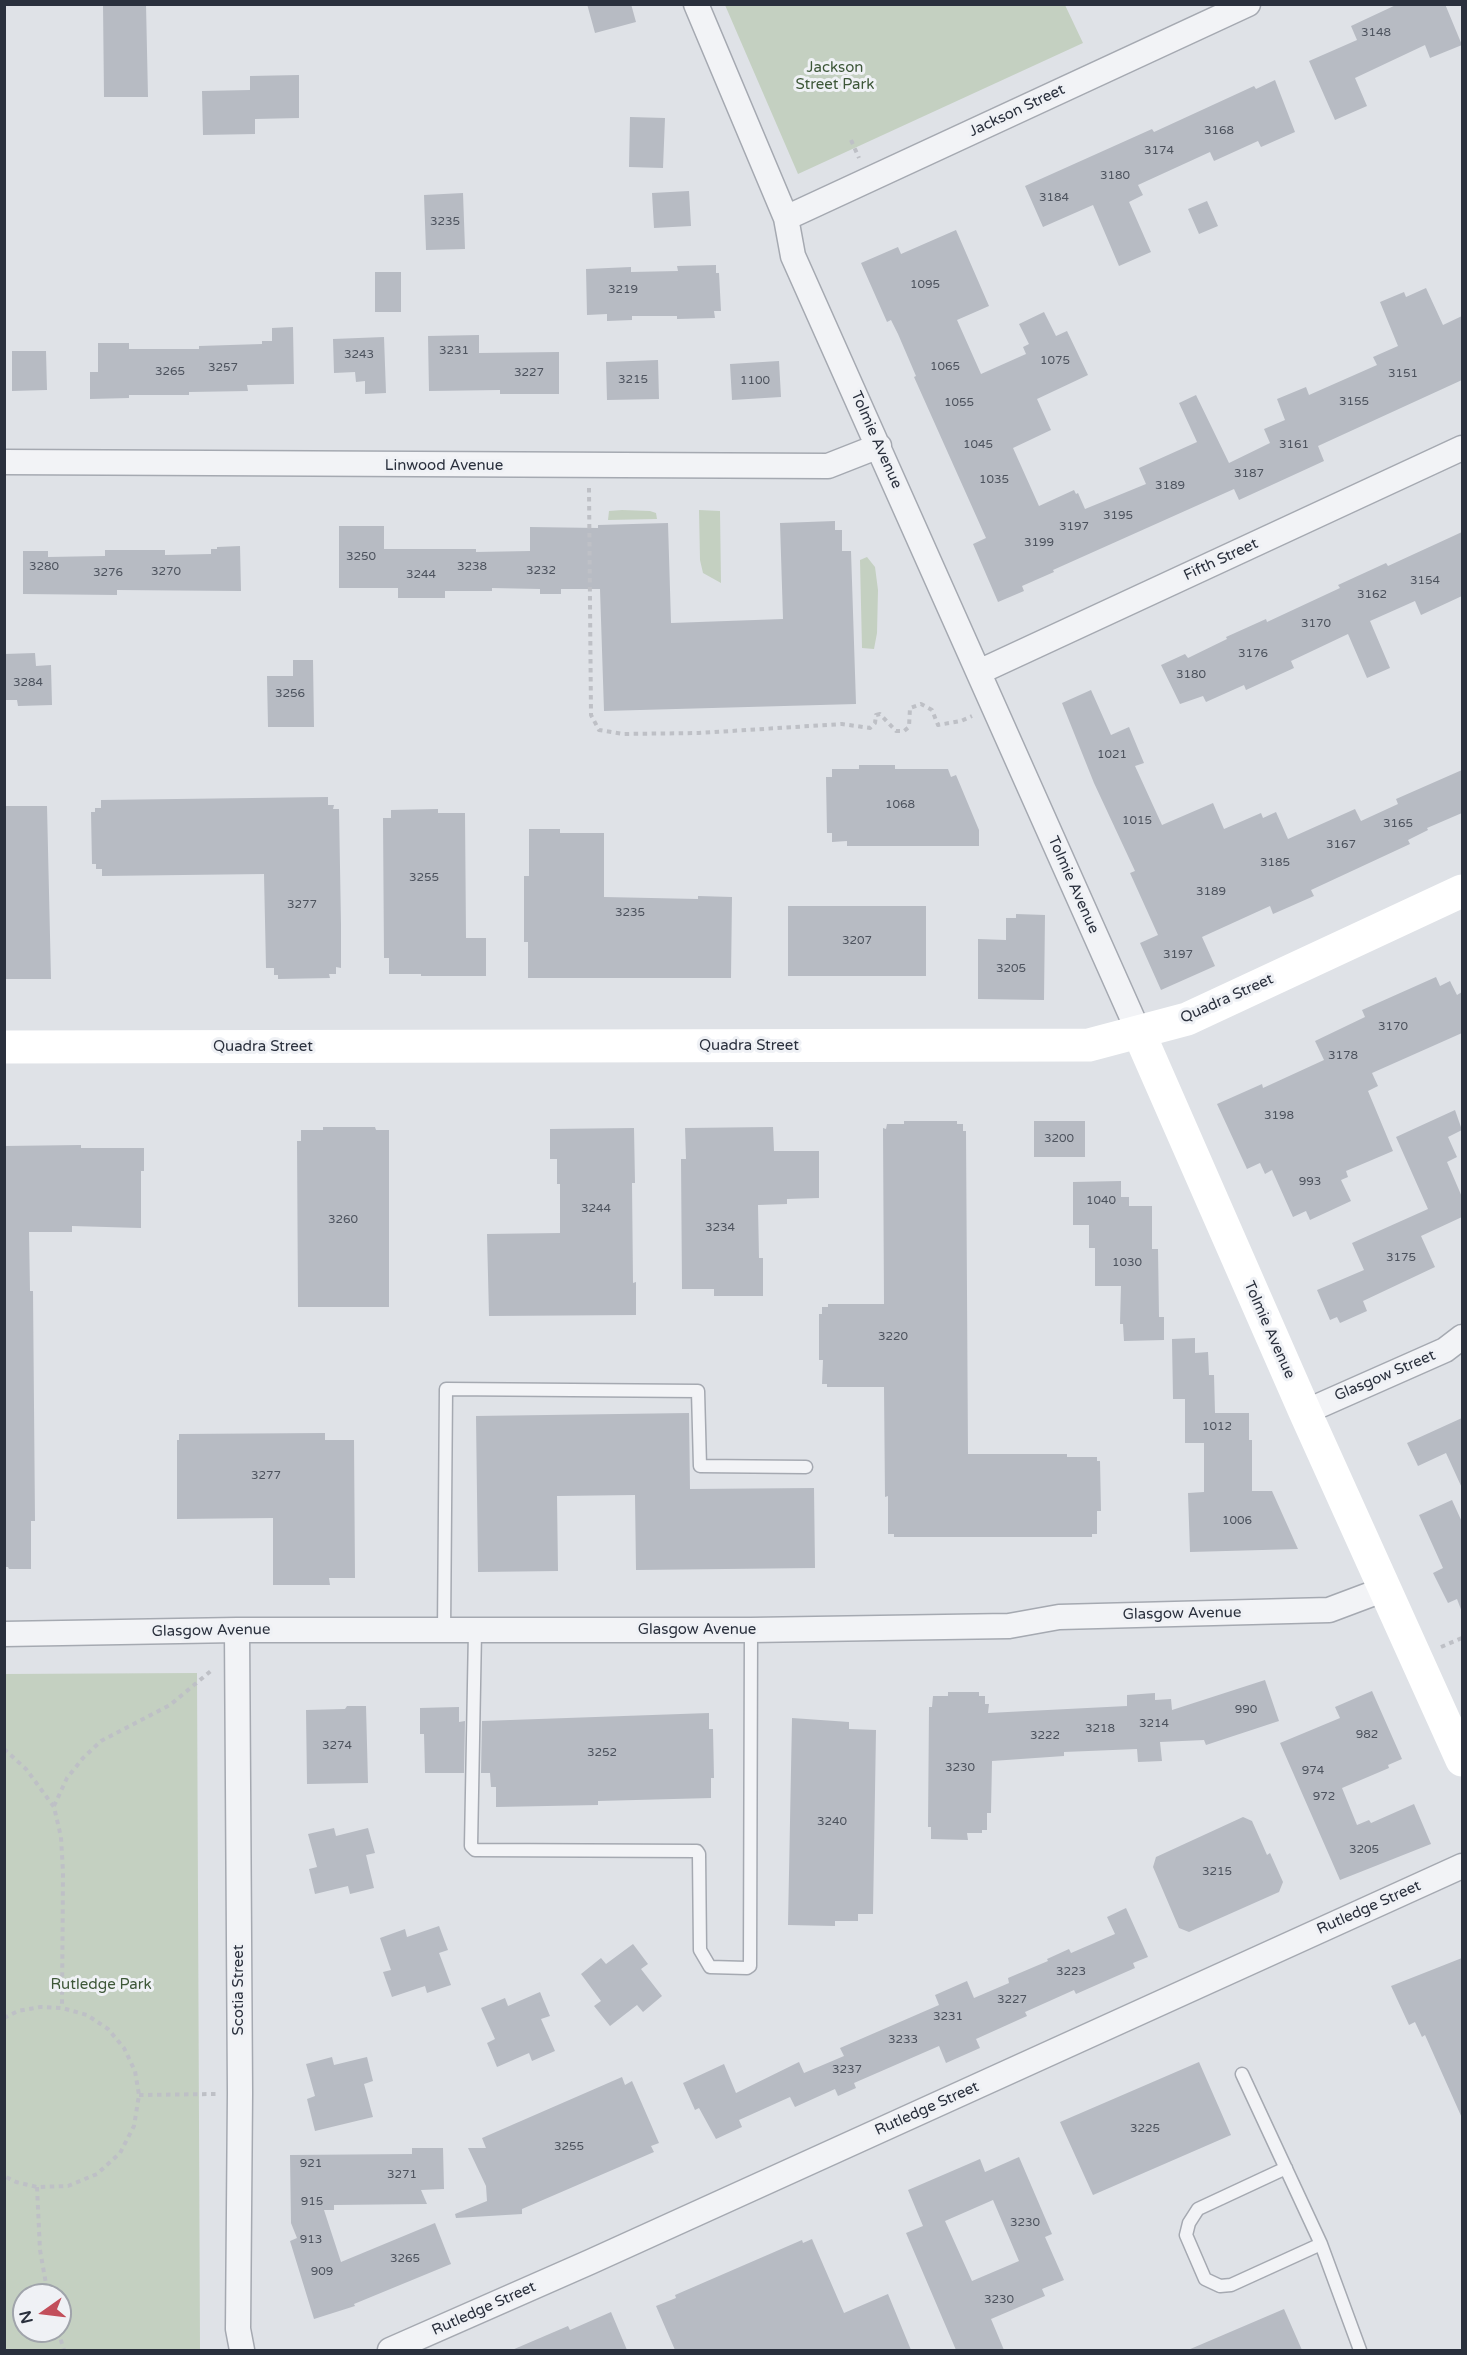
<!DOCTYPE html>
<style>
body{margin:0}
#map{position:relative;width:1467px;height:2355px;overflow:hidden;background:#dfe2e7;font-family:"Varela Round",sans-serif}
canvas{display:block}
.frame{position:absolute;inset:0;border:6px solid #2a303d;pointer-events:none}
.north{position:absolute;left:12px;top:2283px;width:60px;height:60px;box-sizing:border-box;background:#eff1f5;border:2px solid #a0a4ab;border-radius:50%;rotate:256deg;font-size:16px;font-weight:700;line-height:24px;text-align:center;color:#2a303d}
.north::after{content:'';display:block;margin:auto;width:21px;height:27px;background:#c24f5b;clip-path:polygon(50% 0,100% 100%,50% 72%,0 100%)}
</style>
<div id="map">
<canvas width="1467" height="2355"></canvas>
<div class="frame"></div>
<div class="north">N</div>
</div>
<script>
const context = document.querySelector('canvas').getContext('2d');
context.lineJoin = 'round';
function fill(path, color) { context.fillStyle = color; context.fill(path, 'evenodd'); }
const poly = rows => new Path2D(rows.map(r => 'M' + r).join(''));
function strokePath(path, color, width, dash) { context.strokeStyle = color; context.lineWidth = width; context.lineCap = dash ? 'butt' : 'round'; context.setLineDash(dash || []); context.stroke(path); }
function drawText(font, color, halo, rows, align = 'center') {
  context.font = font + ' "Varela Round",sans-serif'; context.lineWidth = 6; context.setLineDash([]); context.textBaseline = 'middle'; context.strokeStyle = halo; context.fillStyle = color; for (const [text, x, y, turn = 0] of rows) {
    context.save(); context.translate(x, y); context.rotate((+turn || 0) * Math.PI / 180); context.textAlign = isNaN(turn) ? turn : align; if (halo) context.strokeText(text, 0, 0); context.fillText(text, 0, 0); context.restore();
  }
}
fill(poly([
 [725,5,1065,5,1083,43,798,174],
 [622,510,650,511,656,513,657,519,608,520,609,511],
 [699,510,720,511,721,583,703,573,700,560],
 [867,557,875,567,878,590,877,633,874,649,862,648,860,560],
 [197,1673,200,2350,5,2350,5,1674],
 [24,2295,60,2295,60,2331,24,2331]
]), '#c4d0c1');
fill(poly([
 [103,4,146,4,148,97,104,97],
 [587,4,631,4,636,22,595,33],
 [1398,4,1445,4,1462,45,1430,58,1425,45,1355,78,1367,106,1335,120,1309,61,1357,40,1351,26],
 [299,75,299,118,255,119,255,134,203,135,202,91,250,90,250,76],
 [1275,80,1295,132,1261,147,1258,141,1214,161,1210,152,1138,185,1143,195,1129,202,1151,252,1119,266,1093,205,1043,227,1025,186,1152,129,1154,132,1254,86,1256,89],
 [630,117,665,118,663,168,629,167],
 [689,191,691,226,654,228,652,193],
 [463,193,465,249,426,250,424,195],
 [1207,201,1218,226,1199,234,1188,209],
 [956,230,989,306,957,320,981,374,1026,354,1023,347,1029,344,1019,324,1044,312,1056,336,1067,331,1088,375,1037,399,1051,430,1013,448,1039,506,1074,490,1076,494,1078,493,1085,509,1146,484,1139,468,1197,442,1179,403,1196,395,1229,463,1270,443,1264,429,1285,420,1277,399,1306,387,1309,395,1377,365,1373,357,1398,346,1380,302,1404,292,1406,297,1426,288,1443,325,1462,316,1462,380,1318,446,1324,461,1239,500,1234,489,1053,570,1054,572,1022,586,1024,591,998,602,973,544,986,538,914,377,916,376,898,334,891,320,887,322,861,263,898,247,901,254],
 [716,265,716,273,719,273,721,311,714,311,715,318,677,319,677,316,632,316,632,320,607,321,607,314,587,315,586,269,631,267,631,272,678,271,677,266],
 [375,272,401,272,401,312,375,312],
 [293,327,294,384,247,385,248,391,189,392,189,395,129,395,129,398,90,399,90,372,98,372,98,343,129,343,129,349,199,349,199,346,262,344,262,341,272,341,272,328],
 [479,335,479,353,559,352,559,394,500,394,500,390,429,391,428,336],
 [384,337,386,393,365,394,365,381,356,382,355,372,334,373,333,339],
 [12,351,46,351,47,390,12,391],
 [658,360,659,399,607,400,606,362],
 [779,361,781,397,732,400,730,364],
 [835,521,835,530,842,530,842,551,851,551,856,704,604,711,600,589,561,589,561,594,540,594,540,589,492,588,492,591,445,591,445,598,398,598,398,588,339,588,339,526,384,526,384,549,476,549,476,552,530,551,530,527,598,528,598,525,668,523,671,623,783,619,780,523],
 [1462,532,1462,596,1421,615,1415,601,1370,621,1390,668,1367,678,1348,634,1291,661,1294,668,1246,690,1244,685,1206,702,1203,696,1180,704,1161,665,1185,654,1188,658,1227,639,1226,637,1266,619,1267,622,1340,588,1338,585,1386,563,1388,566],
 [240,546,241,591,117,590,117,595,23,594,23,551,48,551,48,557,105,556,105,550,165,550,165,555,211,554,211,549,217,549,217,547],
 [35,653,36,666,51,665,52,705,18,706,17,700,4,700,4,654],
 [293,660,313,660,314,727,268,727,267,676,293,676],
 [1091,690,1111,735,1129,727,1144,763,1135,766,1162,825,1213,803,1224,829,1261,813,1263,818,1276,812,1288,839,1355,809,1361,821,1398,804,1396,799,1462,770,1462,813,1427,828,1428,830,1408,840,1410,844,1311,890,1314,896,1273,914,1270,906,1202,937,1215,966,1161,990,1140,943,1158,935,1130,873,1135,871,1094,783,1062,703],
 [859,765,895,765,895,769,948,769,951,777,956,775,979,830,979,846,847,846,847,841,832,842,832,833,827,833,826,777,832,777,832,769,859,769],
 [328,797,328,805,334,805,333,809,339,809,341,925,341,968,336,967,336,974,329,974,330,978,278,979,278,975,274,975,274,968,266,968,264,874,102,876,102,869,96,869,96,864,92,864,91,812,95,812,95,808,101,808,101,800],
 [4,806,47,806,51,979,4,979],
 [438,809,438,813,465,813,466,938,486,938,486,976,421,976,421,974,389,974,389,958,384,958,383,818,391,818,391,810],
 [529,829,560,829,560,833,604,833,604,897,698,899,698,896,732,897,731,978,528,978,528,942,524,942,524,876,529,876],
 [788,906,926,906,926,976,788,976],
 [1016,914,1045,915,1044,1000,978,999,978,939,1006,940,1006,918,1016,918],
 [1436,977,1440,986,1450,981,1457,995,1462,992,1462,1033,1372,1073,1378,1086,1368,1091,1393,1151,1346,1171,1348,1177,1341,1180,1351,1201,1310,1220,1306,1211,1293,1217,1272,1170,1265,1174,1260,1163,1247,1169,1217,1104,1262,1084,1263,1088,1324,1060,1315,1041,1365,1017,1362,1010],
 [1455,1110,1462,1130,1448,1137,1457,1157,1447,1162,1462,1197,1462,1217,1421,1236,1435,1267,1363,1301,1367,1311,1340,1323,1337,1317,1330,1320,1317,1290,1364,1270,1352,1243,1428,1209,1396,1137],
 [904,1121,957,1121,957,1124,963,1124,963,1131,966,1131,968,1454,1067,1454,1067,1457,1097,1457,1097,1461,1100,1461,1101,1511,1097,1511,1097,1534,1092,1534,1092,1537,894,1537,894,1534,888,1534,888,1496,885,1497,884,1387,827,1387,827,1384,822,1384,823,1360,819,1360,819,1314,822,1314,822,1307,828,1307,828,1304,884,1304,883,1128,886,1129,887,1124,904,1124],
 [1034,1121,1085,1121,1085,1157,1034,1157],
 [323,1127,375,1127,376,1130,389,1130,389,1307,298,1307,297,1141,301,1141,301,1130,323,1130],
 [773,1127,774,1151,819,1151,819,1198,787,1199,787,1204,758,1205,759,1258,763,1258,763,1296,714,1296,714,1289,682,1289,681,1159,686,1159,685,1128],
 [634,1128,635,1183,632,1183,633,1283,636,1282,636,1315,489,1316,487,1234,560,1233,560,1184,557,1184,557,1159,550,1159,550,1129],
 [81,1145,81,1148,144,1148,144,1171,141,1171,141,1228,72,1226,72,1232,29,1232,30,1291,33,1291,35,1521,31,1521,31,1569,9,1569,8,1567,4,1567,4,1146],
 [1121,1181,1121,1197,1129,1197,1129,1206,1152,1206,1152,1249,1158,1249,1159,1317,1164,1317,1164,1340,1124,1341,1123,1324,1120,1324,1121,1286,1095,1286,1095,1248,1089,1248,1089,1225,1073,1225,1073,1182],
 [1195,1338,1195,1353,1208,1352,1209,1375,1214,1375,1215,1413,1249,1413,1249,1440,1252,1440,1252,1491,1272,1491,1298,1549,1190,1552,1188,1493,1204,1492,1204,1443,1185,1443,1185,1399,1173,1399,1172,1339],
 [689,1413,690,1489,814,1488,815,1568,636,1570,635,1495,557,1496,558,1571,478,1572,476,1416],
 [1462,1418,1462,1488,1446,1453,1418,1466,1407,1443],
 [325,1433,325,1440,354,1440,355,1578,329,1578,330,1585,273,1585,273,1518,177,1519,177,1440,179,1440,179,1434],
 [1452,1500,1462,1522,1462,1612,1457,1599,1448,1603,1433,1573,1443,1568,1419,1515],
 [1265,1680,1279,1721,1206,1745,1204,1740,1160,1742,1162,1761,1138,1762,1137,1749,1064,1752,1064,1756,992,1761,991,1813,987,1813,987,1830,982,1830,982,1833,967,1833,968,1840,931,1839,931,1827,928,1827,929,1707,932,1707,933,1696,948,1696,948,1692,979,1692,979,1696,985,1696,985,1704,989,1704,988,1713,1127,1706,1127,1695,1155,1693,1155,1700,1171,1699,1172,1710],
 [1372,1691,1402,1759,1388,1765,1389,1768,1342,1788,1357,1825,1369,1820,1371,1823,1414,1804,1431,1844,1340,1880,1280,1743,1340,1718,1335,1707],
 [347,1706,366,1706,368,1783,307,1784,306,1710,345,1709],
 [459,1707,459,1722,465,1721,464,1773,425,1773,424,1734,420,1734,420,1708],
 [709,1713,709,1729,713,1729,714,1778,711,1778,711,1798,598,1801,598,1805,496,1807,496,1787,491,1787,490,1773,481,1773,482,1721],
 [792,1718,849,1722,849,1729,876,1730,873,1914,858,1914,858,1921,835,1921,835,1926,788,1925],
 [1243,1817,1252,1821,1267,1855,1270,1853,1283,1882,1279,1892,1189,1932,1179,1928,1153,1867,1156,1857],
 [334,1828,336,1836,368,1828,375,1853,366,1855,374,1888,350,1894,348,1886,315,1894,309,1869,317,1867,308,1834],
 [1126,1908,1148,1957,1133,1963,1135,1968,1076,1994,1074,1990,1025,2012,1027,2016,976,2039,980,2048,946,2063,939,2046,854,2083,856,2088,838,2096,835,2089,795,2107,790,2097,739,2120,742,2127,716,2139,699,2108,695,2110,683,2083,724,2064,736,2093,799,2062,804,2073,844,2056,840,2048,939,2005,935,1995,967,1981,974,1998,1009,1983,1008,1978,1048,1961,1047,1959,1069,1949,1071,1953,1115,1934,1107,1917],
 [439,1926,448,1950,439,1953,451,1985,427,1993,425,1986,392,1997,383,1972,391,1970,380,1938,405,1929,407,1937],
 [633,1944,648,1964,641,1969,662,1996,643,2012,637,2005,610,2026,594,2006,601,2001,581,1974,601,1958,606,1964],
 [1462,1958,1462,2118,1425,2035,1422,2037,1415,2022,1409,2025,1391,1986],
 [540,1992,550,2016,541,2019,555,2051,532,2061,529,2053,497,2067,487,2043,495,2039,481,2008,505,1998,508,2006],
 [332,2057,334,2065,367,2057,373,2081,364,2084,373,2117,315,2131,307,2099,315,2096,306,2064],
 [1199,2062,1231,2135,1093,2195,1060,2122],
 [622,2077,625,2085,632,2081,659,2143,651,2146,654,2152,522,2209,522,2214,456,2218,455,2214,487,2201,486,2186,468,2148,486,2148,482,2138],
 [412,2148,443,2148,444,2189,421,2190,427,2204,334,2205,334,2210,324,2210,341,2262,435,2223,451,2264,354,2304,355,2306,314,2319,290,2241,297,2238,291,2223,290,2155,412,2154],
 [1019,2157,1052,2234,1045,2237,1064,2280,1042,2289,1045,2296,991,2319,1004,2350,956,2350,906,2233,923,2226,908,2190,980,2159,985,2172],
 [993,2200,1019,2261,972,2281,945,2221],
 [812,2239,844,2313,888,2294,911,2350,675,2350,656,2306,676,2298,675,2295,802,2240,803,2243],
 [1284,2309,1302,2350,1188,2350],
 [611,2312,627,2350,512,2350,568,2326,570,2330]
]), '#b7bbc3');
const lane = poly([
 [444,1631,446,1389,698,1391,700,1466,806,1467],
 [475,1631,471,1846,475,1850,697,1851,699,1854,700,1950,710,1967,747,1968,750,1966,751,1630],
 [1242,2074,1321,2244,1360,2350],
 [1286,2168,1198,2209,1189,2223,1186,2235,1205,2279,1220,2286,1231,2285,1321,2244]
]);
const street = poly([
 [696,4,786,218,793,256,1139,1033],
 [786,218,1248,4],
 [4,462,828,466,879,446],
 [979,672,1462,448],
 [1305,1412,1445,1350,1462,1337],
 [237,1630,240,2093,238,2329,242,2350],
 [4,1634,237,1630,751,1630,1009,1626,1059,1617,1329,1610,1385,1589],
 [390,2350,590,2262,1462,1866]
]);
strokePath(lane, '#a5a9b1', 15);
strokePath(street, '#a5a9b1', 27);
strokePath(poly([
 [851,140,859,158],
 [589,488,591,715,599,730,623,734,699,733,842,724,870,728,875,723,876,715,880,714,896,731,904,731,909,727,910,708,921,704,932,710,938,725,961,721,972,716],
 [1441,1647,1462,1638],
 [4,1749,26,1769,54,1807,61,1837,63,1872,62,2008],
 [54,1806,67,1778,83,1758,101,1741,170,1705,212,1670],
 [4,2018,18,2011,40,2007,62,2008,87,2015,108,2029,124,2048,135,2071,139,2095,134,2126,120,2153,97,2174,68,2186,37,2187,16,2182,4,2176],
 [139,2095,216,2094],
 [37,2187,40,2250,48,2295],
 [58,2331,64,2350]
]), '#bec0c6', 4, [4.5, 4.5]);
strokePath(lane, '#f2f3f6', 12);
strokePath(street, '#f2f3f6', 24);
strokePath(poly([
 [1139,1033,1305,1412,1462,1760],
 [4,1047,1089,1045,1187,1019,1462,891]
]), '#fff', 33);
drawText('12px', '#4d535e', null, [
 ["3148",1376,33],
 ["3168",1219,131],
 ["3174",1159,151],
 ["3180",1115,176],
 ["3184",1054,198],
 ["3235",445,222],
 ["1095",925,285],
 ["3219",623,290],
 ["3231",454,351],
 ["3243",359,355],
 ["1075",1055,361],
 ["1065",945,367],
 ["3257",223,368],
 ["3265",170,372],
 ["3227",529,373],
 ["3151",1403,374],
 ["3215",633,380],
 ["1100",755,381],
 ["3155",1354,402],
 ["1055",959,403],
 ["1045",978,445],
 ["3161",1294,445],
 ["3187",1249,474],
 ["1035",994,480],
 ["3189",1170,486],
 ["3195",1118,516],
 ["3197",1074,527],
 ["3199",1039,543],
 ["3250",361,557],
 ["3280",44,567],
 ["3238",472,567],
 ["3232",541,571],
 ["3270",166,572],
 ["3276",108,573],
 ["3244",421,575],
 ["3154",1425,581],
 ["3162",1372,595],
 ["3170",1316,624],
 ["3176",1253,654],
 ["3180",1191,675],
 ["3284",28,683],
 ["3256",290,694],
 ["1021",1112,755],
 ["1068",900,805],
 ["1015",1137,821],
 ["3165",1398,824],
 ["3167",1341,845],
 ["3185",1275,863],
 ["3255",424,878],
 ["3189",1211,892],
 ["3277",302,905],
 ["3235",630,913],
 ["3207",857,941],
 ["3197",1178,955],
 ["3205",1011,969],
 ["3170",1393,1027],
 ["3178",1343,1056],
 ["3198",1279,1116],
 ["3200",1059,1139],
 ["993",1310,1182],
 ["1040",1101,1201],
 ["3244",596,1209],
 ["3260",343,1220],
 ["3234",720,1228],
 ["3175",1401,1258],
 ["1030",1127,1263],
 ["3220",893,1337],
 ["1012",1217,1427],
 ["3277",266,1476],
 ["1006",1237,1521],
 ["990",1246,1710],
 ["3214",1154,1724],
 ["3218",1100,1729],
 ["982",1367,1735],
 ["3222",1045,1736],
 ["3274",337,1746],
 ["3252",602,1753],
 ["3230",960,1768],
 ["974",1313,1771],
 ["972",1324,1797],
 ["3240",832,1822],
 ["3205",1364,1850],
 ["3215",1217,1872],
 ["3223",1071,1972],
 ["3227",1012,2000],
 ["3231",948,2017],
 ["3233",903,2040],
 ["3237",847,2070],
 ["3225",1145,2129],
 ["3255",569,2147],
 ["921",311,2164],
 ["3271",402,2175],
 ["915",312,2202],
 ["3230",1025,2223],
 ["913",311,2240],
 ["3265",405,2259],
 ["909",322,2272],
 ["3230",999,2300]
]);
drawText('15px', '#3d5738', '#eff1f5', [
 ["Jackson",835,68],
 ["Street Park",835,85],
 ["Rutledge Park",101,1985]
]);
drawText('15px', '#2a303d', '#eff1f5', [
 ["Jackson Street",1017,111,-25],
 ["Tolmie Avenue",876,440,66],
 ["Linwood Avenue",444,466],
 ["Fifth Street",1221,560,-25],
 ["Tolmie Avenue",1073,885,66],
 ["Quadra Street",1227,999,-24],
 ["Quadra Street",749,1046],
 ["Quadra Street",263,1047],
 ["Tolmie Avenue",1269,1330,66],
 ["Glasgow Street",1385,1376,-23],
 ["Glasgow Avenue",1182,1614,-1],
 ["Glasgow Avenue",697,1630],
 ["Glasgow Avenue",211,1631,-1],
 ["Rutledge Street",1369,1908,-24],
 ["Scotia Street",239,1990,-90],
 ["Rutledge Street",927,2109,-24],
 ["Rutledge Street",484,2309,-24]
]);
</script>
